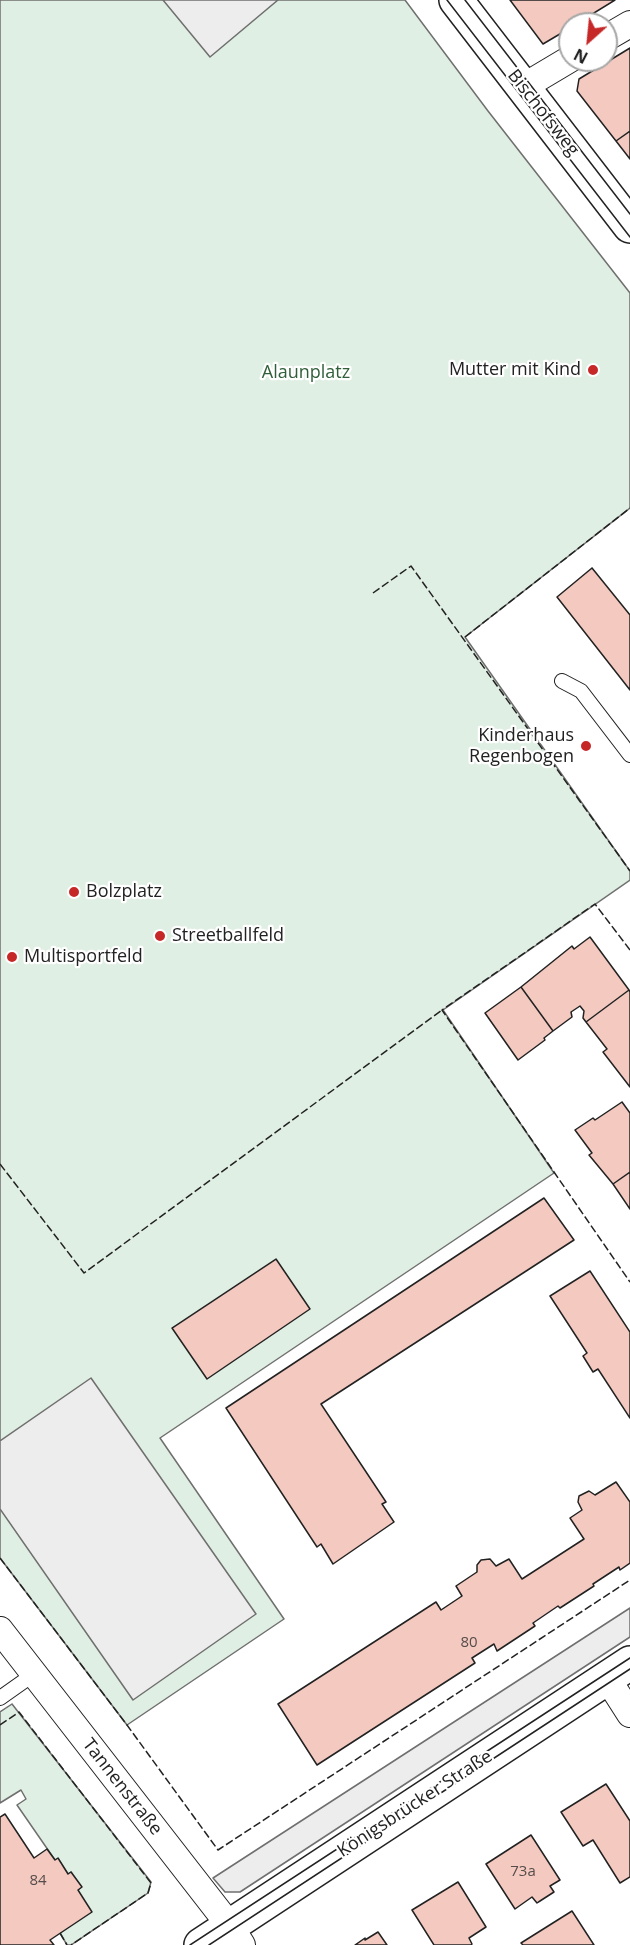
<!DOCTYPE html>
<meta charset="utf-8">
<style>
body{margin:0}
#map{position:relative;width:630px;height:1945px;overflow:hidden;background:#fff;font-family:"Open Sans",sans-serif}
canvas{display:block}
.north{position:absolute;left:558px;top:12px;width:60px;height:60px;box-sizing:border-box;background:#fff;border:2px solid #a7a7a7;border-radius:50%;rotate:207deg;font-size:16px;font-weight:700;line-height:24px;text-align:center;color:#222}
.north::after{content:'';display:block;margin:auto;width:21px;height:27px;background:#c62828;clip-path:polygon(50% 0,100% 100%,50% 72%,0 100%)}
</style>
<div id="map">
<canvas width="630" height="1945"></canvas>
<div class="north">N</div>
</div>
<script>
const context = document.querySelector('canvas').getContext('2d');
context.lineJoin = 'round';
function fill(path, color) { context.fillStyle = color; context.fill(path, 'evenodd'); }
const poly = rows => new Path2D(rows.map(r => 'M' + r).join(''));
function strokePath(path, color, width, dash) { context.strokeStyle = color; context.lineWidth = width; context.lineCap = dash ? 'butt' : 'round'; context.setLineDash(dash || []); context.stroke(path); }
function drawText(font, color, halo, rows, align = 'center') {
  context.font = font + ' "Open Sans",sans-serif'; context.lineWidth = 4.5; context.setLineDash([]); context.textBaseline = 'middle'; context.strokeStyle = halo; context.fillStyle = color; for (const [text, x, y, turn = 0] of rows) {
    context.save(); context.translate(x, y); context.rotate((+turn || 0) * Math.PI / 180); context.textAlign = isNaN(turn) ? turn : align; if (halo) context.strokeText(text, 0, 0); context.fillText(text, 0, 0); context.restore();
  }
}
const green = poly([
 [0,0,405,0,488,111,630,293,630,508,465,637,630,871,630,880,443,1010,554,1173,160,1438,284,1619,127,1725,0,1558,0,0],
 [12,1704,151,1882,148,1893,71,1945,67,1945,60,1933,78,1890,81,1887,71,1872,68,1874,58,1859,55,1860,17,1805,26,1799,21,1790,0,1803,0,1712,12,1704]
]);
fill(green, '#e0efe3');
strokePath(green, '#6f6f6f', 1.5);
const parking = poly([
 [163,0,278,0,210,57,163,0],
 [91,1378,256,1614,133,1700,0,1509,0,1441,91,1378],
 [630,1608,630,1637,240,1892,225,1892,213,1878,630,1608]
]);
fill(parking, '#ededed');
strokePath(parking, '#6f6f6f', 1.5);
const building = poly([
 [510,0,615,0,576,24,570,24,570,28,543,44,510,0],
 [630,48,630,131,616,141,577,91,579,79,630,48],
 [630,131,630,159,616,141,630,131],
 [592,568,630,615,630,690,557,597,592,568],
 [590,937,629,990,586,1022,583,1018,584,1011,580,1006,571,1012,572,1017,553,1031,521,987,572,946,574,949,590,937],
 [521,987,553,1031,544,1038,545,1040,518,1060,485,1013,521,987],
 [629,990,630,992,630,1087,603,1052,607,1049,586,1022,629,990],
 [622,1102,630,1113,630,1172,613,1184,589,1155,592,1153,575,1130,593,1118,595,1120,622,1102],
 [630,1172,630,1209,613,1184,630,1172],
 [544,1198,574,1240,321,1404,386,1502,382,1504,394,1522,333,1564,321,1544,317,1547,226,1408,544,1198],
 [276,1259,310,1309,207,1379,172,1328,276,1259],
 [590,1271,630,1332,630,1418,598,1369,593,1372,583,1356,587,1353,550,1296,590,1271],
 [616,1482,630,1502,630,1563,620,1570,619,1567,593,1584,594,1586,560,1608,558,1606,533,1623,535,1626,497,1651,494,1644,472,1658,475,1663,317,1765,278,1704,436,1602,441,1610,462,1596,456,1586,477,1572,477,1565,481,1560,490,1559,496,1566,509,1559,522,1579,584,1539,570,1518,582,1510,578,1502,579,1496,589,1491,595,1495,616,1482],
 [606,1784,630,1821,630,1877,620,1883,593,1840,583,1846,561,1812,606,1784],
 [5,1814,34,1858,47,1849,55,1860,58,1858,68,1874,71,1872,82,1887,78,1890,92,1912,50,1940,54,1945,0,1945,0,1817,5,1814],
 [531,1835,560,1880,550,1886,554,1892,540,1901,537,1903,532,1897,515,1909,486,1864,531,1835],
 [458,1882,486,1927,469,1938,472,1944,471,1945,434,1945,412,1910,458,1882],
 [572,1911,594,1945,523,1945,521,1943,572,1911],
 [378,1932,387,1945,355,1945,365,1938,365,1940,378,1932]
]);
fill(building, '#f3c9c0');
strokePath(building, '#222', 1.5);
const lane = poly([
 [562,681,581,691,630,755],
 [0,1698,34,1674]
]);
const street = poly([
 [606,38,630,24],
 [523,87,570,59],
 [0,1630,230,1926,242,1945],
 [607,1678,630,1714]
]);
const secondary = poly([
 [456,0,630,226]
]);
const primary = poly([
 [201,1945,630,1663]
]);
strokePath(lane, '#222', 16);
strokePath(street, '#222', 28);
strokePath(secondary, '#222', 36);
strokePath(primary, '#222', 36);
strokePath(lane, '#fff', 14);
strokePath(street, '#fff', 26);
strokePath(secondary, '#fff', 33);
strokePath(primary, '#fff', 33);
strokePath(poly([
 [447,0,630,237],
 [465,0,630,214],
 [190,1945,630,1658],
 [209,1945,630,1669]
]), '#222', 1.5);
strokePath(poly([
 [373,593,411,566,630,871],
 [465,637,630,508],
 [630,950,595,904,442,1010,630,1282],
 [0,1164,84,1273,442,1010],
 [0,1558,127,1725,218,1850,630,1580],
 [0,1725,19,1712,151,1883,148,1893,71,1945],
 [60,1933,67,1945]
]), '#222', 1.5, [8, 3]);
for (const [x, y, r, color] of [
 [593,370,6,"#c62828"],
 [586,746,6,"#c62828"],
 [74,892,6,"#c62828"],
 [160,936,6,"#c62828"],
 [12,957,6,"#c62828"]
]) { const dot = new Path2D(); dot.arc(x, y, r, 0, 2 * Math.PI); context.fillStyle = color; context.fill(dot); strokePath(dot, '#fff', 2); }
drawText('15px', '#564c4a', null, [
 ["80",469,1643],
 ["73a",523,1872],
 ["84",38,1881]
]);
drawText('18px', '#222', '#fff', [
 ["Bischofsweg",543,113,52],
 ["Tannenstraße",122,1787,52],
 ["Königsbrücker Straße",415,1804,-33]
]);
drawText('18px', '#222', '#fff', [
 ["Mutter mit Kind",581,370,"right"],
 ["Kinderhaus",574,736,"right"],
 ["Regenbogen",574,757,"right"],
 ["Bolzplatz",86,892],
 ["Streetballfeld",172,936],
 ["Multisportfeld",24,957]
], 'left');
drawText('18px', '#2f5e38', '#fff', [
 ["Alaunplatz",306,373]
]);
</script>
